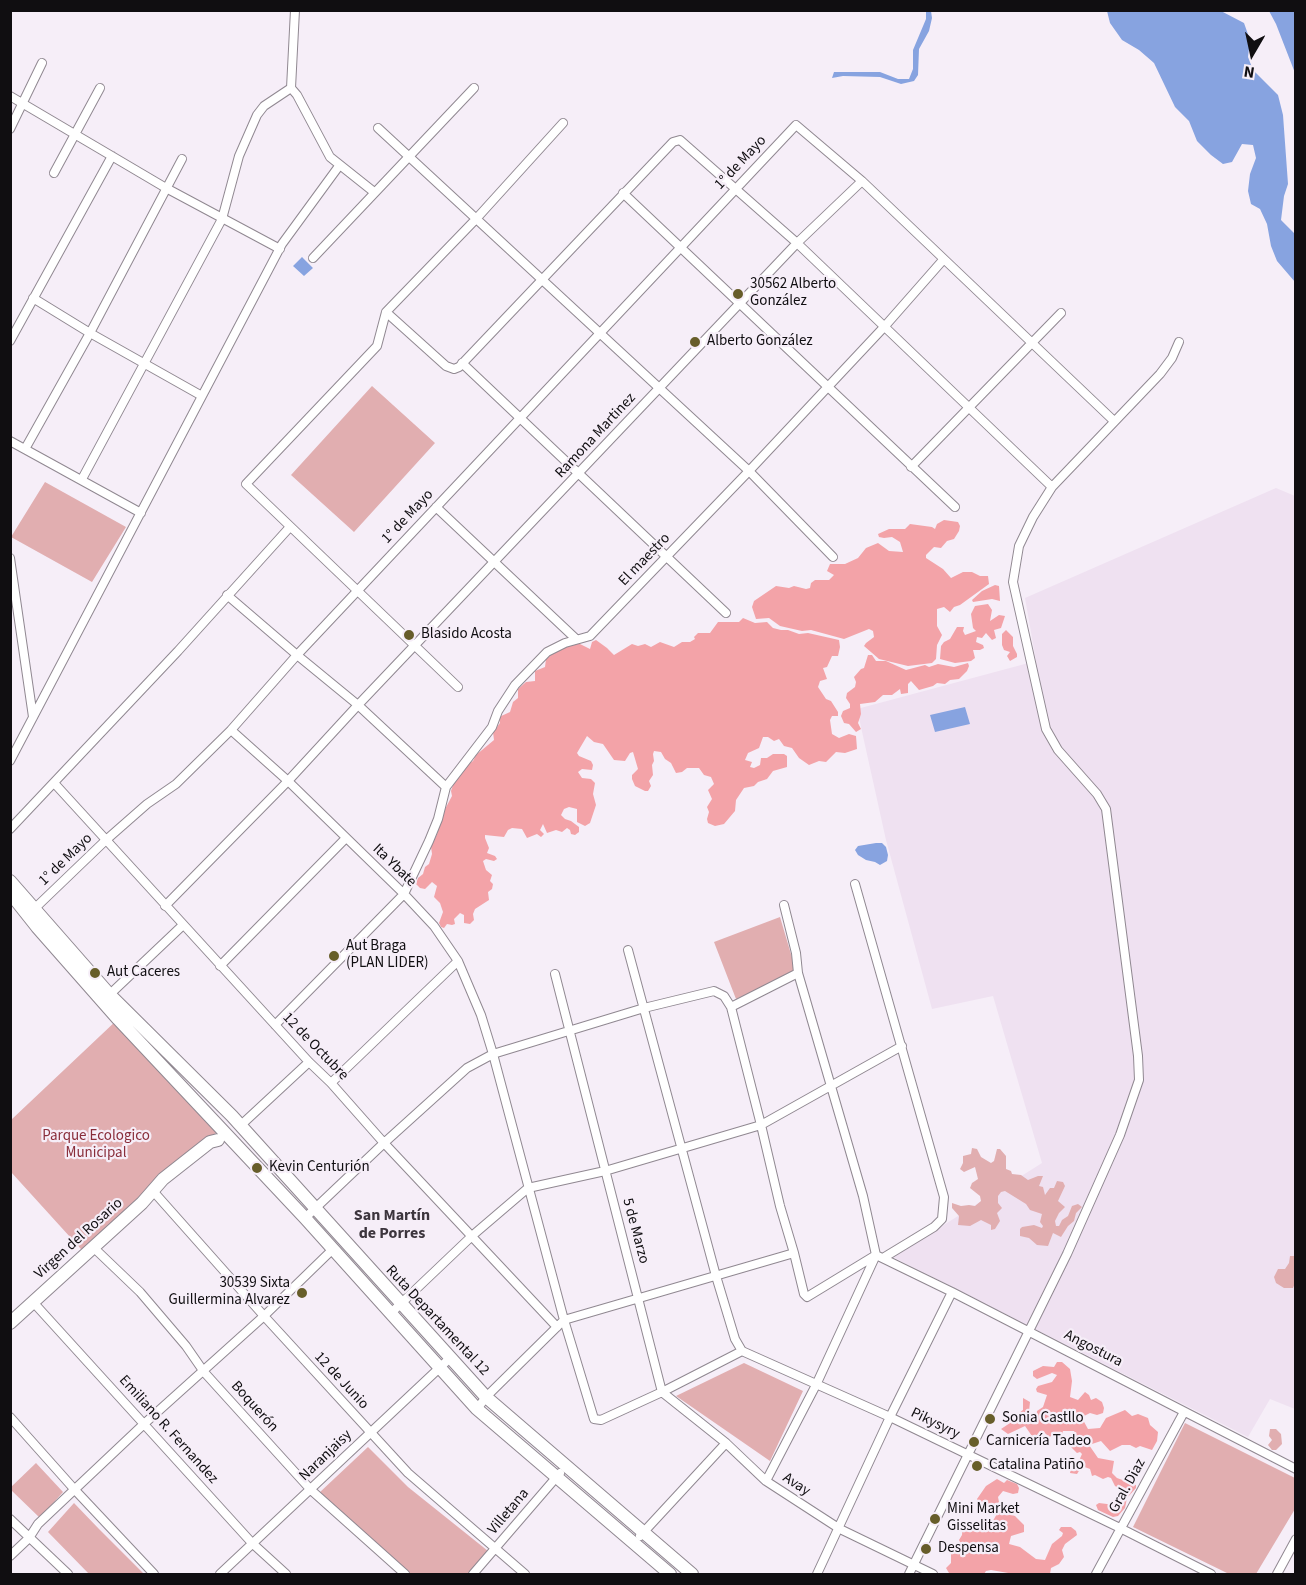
<!DOCTYPE html>
<meta charset="utf-8">
<style>
body{margin:0}
#map{position:relative;width:1306px;height:1585px;overflow:hidden;background:#f6eef8;font-family:"Source Sans 3",sans-serif}
canvas{display:block}
.frame{position:absolute;inset:0;border:12px solid #100e11;pointer-events:none}
.north{position:absolute;left:1222px;top:24px;width:60px;height:60px;-webkit-text-stroke:4px #f6eef8;paint-order:stroke;rotate:189deg;font-size:16px;font-weight:700;line-height:24px;text-align:center;color:#100e11}
.north::after{content:'';display:block;margin:auto;width:21px;height:27px;background:#100e11;clip-path:polygon(50% 0,100% 100%,50% 72%,0 100%)}
</style>
<div id="map">
<canvas width="1306" height="1585"></canvas>
<div class="frame"></div>
<div class="north">N</div>
</div>
<script>
const context = document.querySelector('canvas').getContext('2d');
context.lineJoin = 'round';
function fill(path, color) { context.fillStyle = color; context.fill(path, 'evenodd'); }
const poly = rows => new Path2D(rows.map(r => 'M' + r).join(''));
function strokePath(path, color, width, dash) { context.strokeStyle = color; context.lineWidth = width; context.lineCap = dash ? 'butt' : 'round'; context.setLineDash(dash || []); context.stroke(path); }
function drawText(font, color, halo, rows, align = 'center') {
  context.font = font + ' "Source Sans 3",sans-serif'; context.lineWidth = 4.5; context.setLineDash([]); context.textBaseline = 'middle'; context.strokeStyle = halo; context.fillStyle = color; for (const [text, x, y, turn = 0] of rows) {
    context.save(); context.translate(x, y); context.rotate((+turn || 0) * Math.PI / 180); context.textAlign = isNaN(turn) ? turn : align; if (halo) context.strokeText(text, 0, 0); context.fillText(text, 0, 0); context.restore();
  }
}
fill(poly([
 [1276,488,1295,496,1295,1409,1270,1399,1248,1437,893,1257,1042,1163,993,996,932,1009,886,840,857,709,1036,661,1025,598]
]), '#efe1f1');
fill(poly([
 [372,386,435,443,354,532,291,475],
 [45,482,126,527,92,582,11,537],
 [780,917,796,971,736,999,714,942],
 [118,1019,221,1128,90,1259,11,1172,11,1120],
 [972,1148,977,1149,981,1157,991,1163,994,1161,997,1149,1000,1149,1006,1156,1006,1169,1011,1171,1012,1174,1021,1175,1028,1180,1038,1176,1043,1176,1039,1186,1043,1187,1045,1195,1050,1188,1054,1188,1057,1181,1063,1182,1065,1186,1058,1201,1065,1207,1059,1213,1055,1221,1056,1226,1059,1226,1062,1220,1068,1216,1072,1206,1078,1204,1082,1207,1076,1213,1074,1221,1068,1226,1061,1237,1053,1233,1048,1246,1037,1245,1029,1238,1020,1236,1020,1229,1022,1227,1034,1225,1042,1228,1043,1226,1040,1222,1042,1214,1030,1210,1026,1204,1005,1191,1001,1192,998,1196,998,1203,1002,1208,997,1213,1000,1221,995,1229,991,1230,991,1225,981,1220,970,1226,958,1225,959,1216,952,1208,952,1203,961,1206,969,1205,975,1206,981,1201,980,1196,970,1188,972,1183,978,1179,975,1167,964,1172,960,1169,963,1163,963,1156,971,1154],
 [1290,1256,1295,1256,1295,1283,1293,1288,1284,1288,1276,1283,1274,1277,1278,1269,1285,1269,1289,1263],
 [744,1363,803,1391,770,1461,676,1396],
 [1185,1423,1295,1478,1295,1509,1256,1574,1229,1574,1133,1527],
 [1270,1429,1276,1429,1281,1434,1282,1444,1276,1450,1272,1450,1268,1445,1272,1440,1269,1436],
 [368,1447,408,1487,488,1551,469,1574,411,1574,319,1493],
 [36,1463,63,1492,40,1518,11,1490,10,1488],
 [74,1503,99,1529,144,1574,89,1574,48,1532]
]), '#e1aeb0');
fill(poly([
 [944,520,958,522,960,526,959,531,954,539,947,541,941,548,934,547,926,555,926,558,943,569,951,578,963,572,972,572,980,576,988,576,989,584,960,605,954,607,950,612,944,607,937,609,937,626,942,635,937,645,936,659,932,663,908,666,879,659,864,646,866,643,874,637,873,631,869,629,844,639,811,630,802,631,780,626,769,618,756,619,752,607,754,601,776,586,789,588,794,586,806,589,810,588,811,583,815,580,829,580,834,575,827,571,830,564,845,564,858,558,866,548,878,543,889,551,903,552,900,542,892,537,884,538,879,537,878,534,889,529,905,529,910,524,932,527,935,529,937,524],
 [995,585,999,586,1000,601,992,599,973,602,972,600,982,591],
 [988,604,992,610,990,621,999,615,1005,616,1001,628,994,630,996,638,992,640,986,633,982,638,977,637,976,642,983,645,984,648,980,650,973,650,975,658,971,661,955,663,940,659,941,646,944,642,950,639,957,627,964,627,963,631,965,635,976,631,973,628,971,614,975,606],
 [743,618,755,623,767,622,773,628,781,630,788,630,799,634,808,633,839,640,840,647,838,656,832,656,827,667,823,668,827,679,820,681,818,687,826,699,831,701,838,712,838,716,832,716,830,720,832,734,839,738,849,734,856,736,857,749,845,753,836,752,826,762,819,761,809,765,799,758,792,748,784,746,779,739,774,741,768,737,763,737,759,748,748,753,745,760,752,762,750,767,754,768,760,765,761,758,767,758,773,754,784,754,787,756,787,767,773,771,767,779,758,782,754,786,744,788,736,800,735,811,724,824,715,826,708,823,707,819,709,812,707,807,712,799,708,790,714,784,711,777,704,775,699,768,687,768,682,772,676,773,671,763,665,759,661,752,654,751,653,754,654,761,652,765,653,775,649,781,651,786,648,791,645,791,635,786,632,779,632,775,638,769,633,752,630,753,625,761,614,760,603,744,594,742,587,736,577,753,579,756,591,761,593,765,592,770,582,769,578,772,582,778,591,779,595,783,593,794,596,805,590,823,585,826,577,822,577,809,569,807,564,809,561,815,565,819,571,821,579,827,579,832,575,835,571,834,570,830,567,828,562,832,556,830,547,833,543,824,540,830,544,834,541,837,537,834,527,838,522,829,512,828,508,830,504,837,485,835,485,838,489,848,487,853,495,856,497,859,494,861,486,859,483,861,486,870,492,875,490,881,493,884,492,889,488,892,489,900,475,909,473,914,474,920,470,924,464,923,464,915,460,913,454,919,455,924,452,925,447,924,444,928,441,927,439,923,443,912,440,903,434,897,437,886,432,882,425,889,420,888,416,884,418,878,423,874,425,867,429,864,432,854,431,847,437,834,444,811,452,796,451,791,454,782,467,765,473,761,476,755,494,740,493,732,500,723,499,717,510,712,513,702,518,698,518,689,526,682,535,681,535,671,545,667,546,659,558,649,563,649,567,646,578,643,590,649,592,642,596,640,607,648,614,655,632,644,638,646,645,644,651,647,660,642,674,647,682,642,690,642,695,639,694,637,698,633,710,633,718,622,739,622],
 [1006,630,1013,637,1013,646,1017,654,1017,657,1010,661,1007,656,1010,652,1004,650,1002,645,1002,634],
 [868,655,872,655,876,661,886,661,906,670,925,665,929,667,938,664,954,667,968,663,969,666,967,671,959,679,950,680,945,684,937,683,933,686,919,690,911,681,908,684,908,693,901,694,900,689,892,695,883,695,875,702,860,704,861,714,858,723,861,729,856,732,849,724,844,723,841,716,843,711,850,708,850,704,846,698,847,693,855,687,856,682,854,677,861,669,864,668],
 [1057,1362,1062,1362,1070,1369,1072,1381,1070,1397,1078,1400,1085,1392,1089,1395,1091,1400,1096,1398,1102,1402,1104,1408,1103,1413,1097,1415,1090,1413,1084,1416,1083,1420,1088,1429,1100,1428,1106,1418,1125,1410,1132,1416,1138,1414,1148,1418,1150,1425,1158,1432,1157,1441,1152,1450,1140,1446,1136,1448,1130,1445,1122,1445,1110,1451,1101,1441,1089,1445,1098,1458,1114,1461,1112,1473,1117,1478,1136,1485,1136,1488,1127,1498,1125,1508,1118,1516,1113,1517,1098,1510,1096,1505,1099,1503,1115,1505,1120,1500,1122,1490,1115,1486,1111,1478,1108,1477,1103,1479,1095,1475,1092,1476,1090,1469,1082,1466,1077,1474,1070,1473,1071,1468,1077,1465,1082,1454,1080,1452,1077,1453,1071,1447,1070,1444,1075,1436,1074,1431,1063,1431,1060,1440,1056,1440,1054,1435,1049,1437,1043,1431,1040,1433,1039,1438,1034,1439,1025,1426,1008,1434,1001,1429,1016,1419,1019,1413,1023,1410,1023,1398,1030,1402,1028,1421,1036,1420,1037,1411,1043,1407,1047,1395,1037,1392,1036,1389,1038,1386,1052,1382,1057,1375,1052,1373,1037,1379,1033,1376,1033,1371,1043,1366,1054,1367],
 [997,1479,1004,1483,1007,1480,1017,1484,1019,1488,1018,1493,1013,1494,1003,1491,998,1497,999,1502,993,1506,981,1509,977,1499,986,1486],
 [998,1512,1002,1512,1015,1516,1024,1525,1024,1532,1011,1536,1009,1544,1020,1547,1036,1559,1045,1560,1052,1544,1062,1536,1063,1533,1059,1530,1061,1527,1071,1527,1076,1531,1077,1535,1065,1544,1062,1550,1064,1557,1059,1564,1051,1568,1050,1574,1035,1573,1032,1574,1014,1574,991,1570,986,1571,984,1574,949,1573,946,1568,951,1563,951,1554,957,1551,961,1544,959,1540,962,1535,963,1522,968,1521,974,1525,990,1526]
]), '#f3a3a8');
fill(poly([
 [926,11,931,11,932,18,929,31,919,49,918,75,914,81,901,84,880,77,843,76,832,78,834,72,880,72,898,79,909,79,913,69,913,50,926,19],
 [1107,11,1221,11,1244,23,1250,40,1248,57,1253,70,1278,95,1283,115,1288,184,1284,196,1281,220,1295,234,1295,282,1277,261,1271,246,1267,224,1260,209,1251,204,1248,191,1250,174,1256,158,1253,145,1242,144,1232,162,1223,164,1211,155,1197,141,1189,121,1175,107,1154,63,1139,50,1122,40,1110,23],
 [1269,11,1295,11,1295,73,1276,24],
 [302,257,313,268,304,276,293,266],
 [965,707,970,724,935,732,930,715],
 [876,843,882,843,886,847,888,855,887,861,880,865,875,862,866,860,858,855,855,850,858,846]
]), '#87a3e0');
const street = poly([
 [291,88,295,10],
 [10,96,166,188,280,249],
 [378,128,749,471,833,557],
 [10,129,42,63],
 [54,173,100,88],
 [623,193,955,507],
 [313,258,474,88],
 [33,298,90,333,202,396],
 [386,312,446,366,454,369,459,367,673,142,680,140,797,243,1052,487],
 [10,341,112,156],
 [462,363,726,613],
 [10,441,141,513],
 [25,449,90,333,182,159],
 [911,467,1061,313],
 [82,479,222,219,239,156,257,115,264,106,291,88,297,95,330,157,374,192],
 [436,507,576,639],
 [10,558,33,717],
 [227,595,297,655,358,705,446,787],
 [458,687,246,484,377,346,386,312,476,219,563,123],
 [231,730,288,781,404,894,434,926,458,961,481,1015,493,1054,564,1320,594,1419,601,1420,662,1392,742,1351],
 [10,761,282,244,339,166],
 [55,784,309,1062,331,1083,384,1143,557,1327],
 [10,829,178,651,289,528],
 [855,884,944,1197,942,1219,934,1227,883,1258],
 [165,906,288,781,358,705,797,243,862,181],
 [31,912,106,840,147,804,176,784,231,730,297,655,796,125,862,181,1114,421],
 [628,950,716,1276,735,1339,742,1351],
 [220,966,346,838],
 [555,974,662,1392,726,1443,766,1481,840,1529,933,1574],
 [107,997,183,925],
 [731,1007,798,973],
 [275,1025,404,894,429,841,438,819,446,787,492,727,498,711,515,685,547,652,565,643,590,636,749,471,885,326,943,260],
 [331,1083,458,961],
 [240,1126,309,1062],
 [153,1191,264,1316,408,1473,525,1574],
 [305,1218,384,1143,467,1068,493,1054,644,1008,714,991,724,996,731,1007,761,1125,902,1046],
 [93,1247,140,1292,186,1346,204,1372,311,1490,405,1574],
 [794,1253,804,1294,807,1297,876,1255],
 [876,1255,952,1292,1296,1469],
 [33,1302,252,1543,286,1574],
 [391,1313,473,1235,528,1188,605,1171,761,1125,780,1206,794,1253,564,1320,486,1397,477,1409],
 [742,1351,890,1417,1120,1528,1211,1574],
 [10,1417,75,1490,154,1574],
 [766,1481,816,1385,876,1255,863,1196,798,973,796,953,784,905],
 [10,1519,68,1574],
 [640,1536,726,1443],
 [10,1556,29,1538,38,1524,145,1423,264,1316,333,1249],
 [220,1574,450,1358],
 [473,1574,560,1473],
 [817,1574,890,1417,952,1292],
 [909,1574,1067,1254,1120,1135,1139,1080,1138,1056,1106,809,1097,794,1058,750,1046,729,1013,582,1019,546,1033,517,1052,487,1160,374,1172,358,1179,342],
 [1096,1574,1184,1412],
 [1277,1574,1296,1539]
]);
const secondary = poly([
 [10,881,110,995,232,1116,486,1397,692,1574],
 [10,893,37,927,118,1019,305,1218,477,1409,670,1574],
 [10,1323,142,1203,163,1179,210,1142,218,1140]
]);
strokePath(street, '#908891', 10);
strokePath(secondary, '#908891', 14);
strokePath(street, '#fff', 8);
strokePath(secondary, '#fff', 12);
for (const [x, y, r, color] of [
 [738,294,6,"#675e2a"],
 [695,342,6,"#675e2a"],
 [409,635,6,"#675e2a"],
 [334,956,6,"#675e2a"],
 [95,973,6,"#675e2a"],
 [257,1168,6,"#675e2a"],
 [302,1293,6,"#675e2a"],
 [990,1419,6,"#675e2a"],
 [974,1442,6,"#675e2a"],
 [977,1466,6,"#675e2a"],
 [935,1519,6,"#675e2a"],
 [926,1549,6,"#675e2a"]
]) { const dot = new Path2D(); dot.arc(x, y, r, 0, 2 * Math.PI); context.fillStyle = color; context.fill(dot); strokePath(dot, '#f6eef8', 2); }
drawText('15px', '#100e11', '#f6eef8', [
 ["1° de Mayo",741,163,-47],
 ["Ramona Martinez",596,436,-47],
 ["1° de Mayo",408,517,-47],
 ["El maestro",645,560,-46],
 ["1° de Mayo",66,860,-44],
 ["Ita Ybate",394,866,44],
 ["12 de Octubre",315,1047,46],
 ["5 de Marzo",635,1231,75],
 ["Virgen del Rosario",79,1239,-42],
 ["Ruta Departamental 12",437,1321,47],
 ["Angostura",1093,1349,27],
 ["12 de Junio",341,1381,47],
 ["Boquerón",254,1407,48],
 ["Pikysyry",935,1424,26],
 ["Emiliano R. Fernandez",168,1430,48],
 ["Naranjaisy",326,1456,-44],
 ["Avay",796,1485,33],
 ["Gral. Diaz",1128,1486,-61],
 ["Villetana",509,1512,-50]
]);
drawText('15px', '#100e11', '#f6eef8', [
 ["30562 Alberto",750,285],
 ["González",750,302],
 ["Alberto González",707,342],
 ["Blasido Acosta",421,635],
 ["Aut Braga",346,947],
 ["(PLAN LIDER)",346,964],
 ["Aut Caceres",107,973],
 ["Kevin Centurión",269,1168],
 ["30539 Sixta",290,1284,"right"],
 ["Guillermina Alvarez",290,1301,"right"],
 ["Sonia Castllo",1002,1419],
 ["Carnicería Tadeo",986,1442],
 ["Catalina Patiño",989,1466],
 ["Mini Market",947,1510],
 ["Gisselitas",947,1527],
 ["Despensa",938,1549]
], 'left');
drawText('15px', '#892d3a', '#f6eef8', [
 ["Parque Ecologico",96,1137],
 ["Municipal",96,1154]
]);
drawText('bold 16px', '#3c353d', '#f6eef8', [
 ["San Martín",392,1216],
 ["de Porres",392,1234]
]);
</script>
